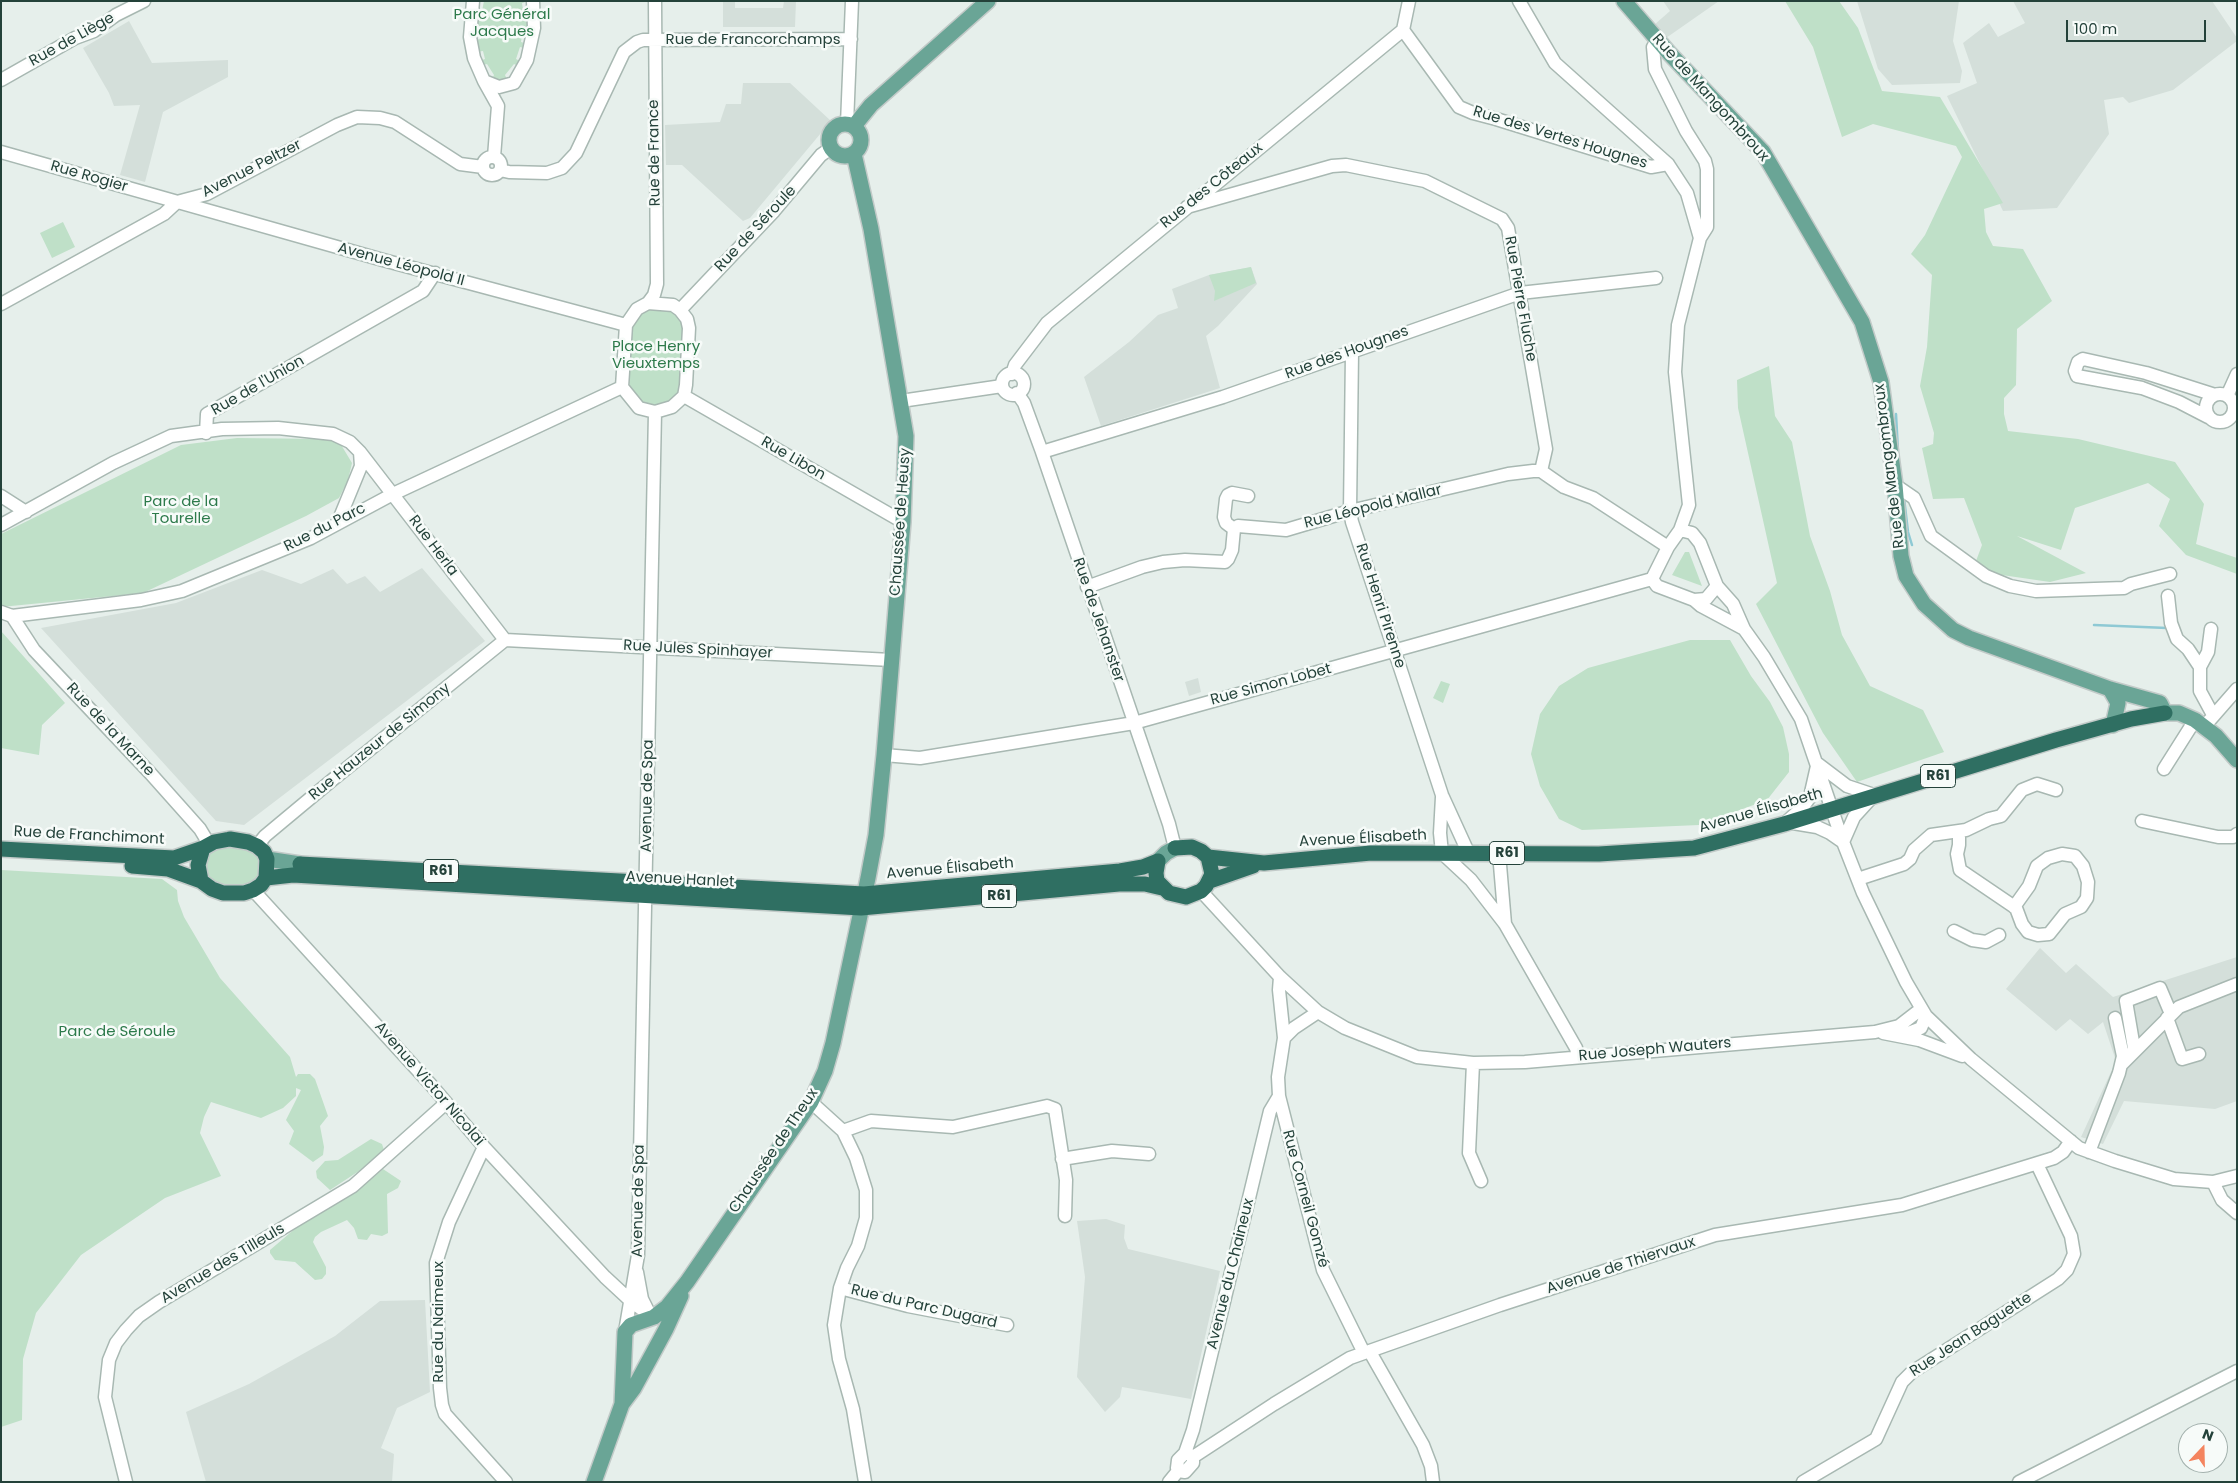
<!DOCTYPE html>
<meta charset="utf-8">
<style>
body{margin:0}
#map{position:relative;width:2238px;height:1483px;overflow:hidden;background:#e6efeb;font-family:Poppins,sans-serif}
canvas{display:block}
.frame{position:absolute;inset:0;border:2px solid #24423a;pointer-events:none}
.north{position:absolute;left:2178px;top:1423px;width:50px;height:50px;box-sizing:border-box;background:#f7fbf9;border:1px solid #a3b1ad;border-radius:50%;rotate:21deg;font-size:14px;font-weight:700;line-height:20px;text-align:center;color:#24423a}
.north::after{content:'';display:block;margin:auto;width:18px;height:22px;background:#f4845f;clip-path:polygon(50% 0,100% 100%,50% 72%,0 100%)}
.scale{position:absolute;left:2066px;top:20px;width:140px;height:22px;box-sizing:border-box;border:2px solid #24423a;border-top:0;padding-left:6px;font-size:15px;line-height:18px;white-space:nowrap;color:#24423a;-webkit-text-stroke:4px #f7fbf9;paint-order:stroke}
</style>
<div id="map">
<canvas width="2238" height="1483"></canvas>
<div class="frame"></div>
<div class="north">N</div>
<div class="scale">100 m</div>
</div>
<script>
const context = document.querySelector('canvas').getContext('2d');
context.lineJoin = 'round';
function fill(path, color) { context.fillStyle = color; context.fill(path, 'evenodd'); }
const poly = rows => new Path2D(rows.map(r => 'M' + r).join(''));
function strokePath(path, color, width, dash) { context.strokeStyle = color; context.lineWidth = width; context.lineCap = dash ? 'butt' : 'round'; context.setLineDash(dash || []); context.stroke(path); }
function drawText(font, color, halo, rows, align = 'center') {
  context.font = font + ' Poppins,sans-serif'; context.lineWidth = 5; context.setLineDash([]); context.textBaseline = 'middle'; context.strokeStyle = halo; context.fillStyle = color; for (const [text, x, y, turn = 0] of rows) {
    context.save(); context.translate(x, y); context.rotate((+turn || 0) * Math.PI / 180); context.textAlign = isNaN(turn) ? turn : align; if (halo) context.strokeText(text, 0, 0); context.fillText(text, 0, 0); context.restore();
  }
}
fill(poly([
 [723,1,735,1,735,8,783,8,784,1,796,1,795,27,723,27],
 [1663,1,1719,1,1666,38,1654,25,1670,11],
 [1857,1,1959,1,1953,41,1962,71,1960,83,1892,85,1878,69],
 [2013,1,2212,1,2237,38,2237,41,2173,90,2129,103,2123,97,2104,100,2109,134,2057,208,2003,211,1947,96,1977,83,1963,43,1989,23,1998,37,2025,23],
 [129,21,152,63,228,60,228,77,163,112,145,182,120,175,140,105,114,106,109,93,83,48],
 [743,83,790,83,831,121,750,218,743,221,682,165,666,165,665,125,720,122,726,104,741,104],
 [1251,267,1257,284,1218,326,1206,336,1220,388,1101,426,1084,377,1129,342,1158,315,1178,308,1172,289,1209,275],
 [422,568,485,641,244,825,216,821,41,628,176,603,262,570,301,584,333,569,347,584,365,576,380,592],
 [1198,678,1201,692,1189,696,1185,682],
 [2040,948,2066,973,2076,964,2113,997,2237,957,2237,1101,2215,1109,2124,1101,2103,1144,2081,1137,2116,1061,2103,1022,2088,1034,2070,1019,2056,1031,2006,989],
 [1106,1219,1125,1225,1124,1238,1128,1249,1220,1271,1191,1399,1122,1387,1120,1397,1105,1412,1077,1377,1085,1277,1077,1221],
 [425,1300,430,1392,397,1408,381,1448,394,1454,392,1482,206,1482,186,1412,249,1384,335,1336,380,1301]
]), '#d4dfda');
fill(poly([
 [484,1,529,1,522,3,524,17,531,17,530,28,523,28,521,42,528,44,527,49,520,47,516,59,522,62,520,67,514,64,505,75,508,82,491,81,494,75,487,64,480,66,479,61,485,59,483,51,476,52,474,40,481,39,480,27,474,27,474,15,481,16],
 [1785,1,1839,1,1858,28,1882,91,1940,97,2003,203,1984,209,1986,232,1993,246,2023,249,2052,301,2017,329,2016,385,2004,398,2004,414,2008,431,2078,439,2175,462,2204,504,2196,544,2237,558,2237,574,2186,555,2159,526,2170,499,2148,483,2075,508,2061,550,2017,536,2086,573,2050,582,1995,574,1976,561,1982,545,1964,498,1933,499,1922,448,1933,444,1934,433,1920,386,1927,347,1932,275,1911,254,1925,235,1962,157,1956,146,1873,124,1842,137,1813,47],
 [63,222,75,247,52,258,40,233],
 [1251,267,1256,283,1214,301,1215,291,1209,275],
 [650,308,661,308,672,311,679,317,684,327,680,389,669,403,660,406,650,406,641,401,630,388,629,380,630,330,640,314],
 [1769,366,1775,416,1792,442,1810,536,1830,591,1842,635,1870,686,1923,710,1944,752,1857,782,1823,733,1756,604,1777,583,1738,408,1737,380],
 [237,438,326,439,340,443,352,463,348,480,339,498,306,516,143,593,1,607,1,534,181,445],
 [1685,552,1689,552,1702,586,1672,575],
 [1,631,65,703,42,725,39,755,1,748],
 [1690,640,1730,640,1751,676,1770,702,1783,727,1789,754,1789,772,1767,800,1699,825,1582,830,1559,819,1540,786,1531,754,1540,714,1559,686,1588,668],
 [1441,681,1450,684,1443,703,1433,698],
 [221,845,248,847,260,857,260,878,246,887,224,886,213,883,206,876,204,867,206,856,212,848],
 [1,870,162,879,177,890,178,901,184,917,220,978,290,1057,296,1077,298,1074,310,1074,315,1079,328,1116,320,1126,324,1147,323,1155,313,1162,289,1144,294,1131,286,1120,301,1090,296,1088,296,1096,283,1108,261,1118,211,1102,204,1117,200,1133,221,1176,165,1198,81,1255,36,1313,23,1359,22,1420,1,1427],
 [371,1139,382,1144,384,1150,359,1171,330,1190,317,1178,316,1171,325,1161,338,1160],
 [383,1169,401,1181,398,1188,387,1194,388,1233,382,1236,371,1234,367,1240,358,1239,354,1228,347,1220,321,1232,315,1237,313,1242,326,1267,326,1274,322,1279,315,1280,295,1262,275,1260,270,1253,270,1250,297,1227,361,1188]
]), '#bfe0c8');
strokePath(poly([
 [1896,414,1898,451],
 [1904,498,1908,532,1912,545],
 [2094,625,2167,628]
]), '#8ec9d4', 2.5);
const minor = poly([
 [473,1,470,37,474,58,484,81,499,87,514,83,527,60,534,28,533,1],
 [1519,1,1555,63,1668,164,1687,193,1700,238,1678,325,1675,372,1689,505,1680,530,1668,547,1652,579],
 [1403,30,1459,107,1473,113,1496,119,1651,167,1668,164],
 [1658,40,1653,47,1655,69,1686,131,1705,161,1707,169,1707,227,1700,238],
 [1,80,75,38,94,31,116,15,144,1],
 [484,81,498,106,494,157],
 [847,124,852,1],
 [1,152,383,260,626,325],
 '483 166a9 9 0 1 1 18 0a9 9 0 1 1-18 0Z',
 [500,170,509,172,547,173,562,168,576,153,624,52,637,42,643,40,851,39],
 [1187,207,1332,166,1346,165,1425,181,1502,219,1508,228,1546,449,1541,471],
 [648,303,654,295,657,284,655,1],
 [648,303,673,305,680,310,687,319,689,328,686,385,684,396,672,407,655,412,639,408,622,387,626,325,637,309,648,303],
 [1,304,164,214,177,202,207,194,337,125,357,117,380,118,395,122,460,164,483,167],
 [680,310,774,211,821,155,831,148],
 [1352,352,1350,511,1352,522,1442,795,1468,852],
 '1002 384a11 11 0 1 1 22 0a11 11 0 1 1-22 0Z',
 [1012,374,1015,365,1047,323,1403,30,1409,1],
 [1017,393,1024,403,1042,452,1169,824,1175,848],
 '2206 408a14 14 0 1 1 28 0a14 14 0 1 1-28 0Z',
 [684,396,903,522],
 [2227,396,2237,374],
 [901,401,1002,386],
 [2208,417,2179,402,2142,388,2077,376,2075,371,2078,362,2083,359,2146,373,2215,395],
 [206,433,207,414,423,291,435,273],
 [1042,452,1223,397,1520,293,1656,278],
 [1895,485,1914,498,1931,536,1986,576,2010,586,2036,591,2124,588,2131,584,2170,574],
 [1,496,26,512],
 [338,522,361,466,360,452],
 [1,525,113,463,171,436,222,429,278,428,333,434,350,442,360,452,505,640],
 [1234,529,1226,523,1224,517,1226,499,1228,495,1232,493,1248,496],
 [1652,579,1657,586,1694,600,1706,599,1717,586,1700,543,1692,533,1680,530],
 [1717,586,1733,604,1744,629,1764,657,1801,719,1843,842,1863,893,1906,982,1926,1016,1971,1059,2079,1148,2115,1161,2174,1179,2213,1182,2237,1176],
 [1087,587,1142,567,1163,562,1185,560,1225,562,1228,559,1232,550,1234,529,1238,526,1286,530,1350,511,1508,474,1533,471,1541,471,1564,487,1593,498,1668,547],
 [2168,596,2171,623,2177,639,2188,649,2200,667],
 [1694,600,1701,606,1744,629],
 [1,612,12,616,141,600,182,591,311,538,393,494,622,387],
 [12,616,34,650,151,774,200,829,209,844],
 [2211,629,2208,652,2200,667,2200,691,2213,715],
 [505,640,891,660],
 [2209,721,2237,689],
 [884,755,920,758,1134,723,1652,579],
 [1818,764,1847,786,1874,795,1854,817,1843,842],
 [2164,769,2195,720],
 [1442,797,1440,833,1442,853,1471,880,1505,924,1576,1048,1578,1057],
 [2142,821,2218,837,2233,837,2237,834],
 [1785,823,1802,808,1810,797,1817,766],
 [1793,823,1817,827,1830,833,1843,842],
 [1959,831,1959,845,1957,854,1960,870,2016,908,2022,924,2028,932,2038,935,2049,934,2065,914,2081,907,2087,898,2088,882,2083,866,2075,856,2062,854,2048,858,2037,866,2029,886,2014,907],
 [257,846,265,836,331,781,505,640],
 [1499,853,1505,924],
 [1858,879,1904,864,1910,859,1914,850,1931,835,1966,830,1989,819,2001,816,2022,790,2037,784,2056,790],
 [253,890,432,1086,484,1147,605,1277,633,1303,646,1312,650,1319],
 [1201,891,1280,977,1318,1012,1345,1028,1417,1057,1473,1063,1525,1062,1875,1032,1899,1026,1921,1009],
 [1954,931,1972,940,1986,942,1999,935],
 [1280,977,1279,990,1284,1038,1278,1077,1279,1096,1323,1270,1364,1353],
 [2167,1018,2182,1059,2199,1054],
 [1883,1033,1919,1040,1962,1056],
 [1903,1035,1921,1028,1926,1016],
 [1284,1038,1294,1028,1318,1012],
 [2133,1052,2134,1048,2126,1001,2160,988,2171,1014],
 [1473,1063,1469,1153,1481,1181],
 [2121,1065,2179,1007,2237,984],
 [811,1102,843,1131,856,1158,866,1190,866,1218,858,1246,847,1268,840,1288,834,1325,839,1359,853,1409,865,1482],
 [843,1131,871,1121,953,1127,1047,1106,1055,1109,1066,1180,1065,1216],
 [484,1147,449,1222,436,1263,440,1388,442,1405,445,1414,506,1482],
 [2089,1152,2119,1073,2123,1056,2115,1018],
 [1062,1159,1112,1151,1149,1154],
 [2213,1182,2222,1200,2237,1213],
 [637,1272,642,1299,648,1311],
 [840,1288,908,1306,1007,1325],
 [625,1332,638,1255,655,412],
 [1370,1352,1423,1445,1431,1466,1433,1482],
 [1185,1453,1193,1430,1270,1111,1279,1096],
 [1185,1453,1189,1454,1193,1457,1193,1463,1185,1472,1178,1471,1177,1468,1178,1460,1185,1453],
 [1193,1457,1274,1404,1350,1358,1364,1353,1500,1305,1715,1235,1902,1205,2054,1158,2063,1152,2071,1141],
 [126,1482,105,1397,109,1360,116,1343,126,1330,139,1316,159,1302,353,1186,446,1103],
 [1169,1482,1178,1471],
 [1803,1482,1876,1439,1902,1382,1912,1372,2058,1279,2067,1270,2074,1254,2071,1236,2037,1164],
 [2019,1482,2237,1371]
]);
const major = poly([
 [1624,1,1669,53,1763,152,1862,322,1881,382,1895,485,1901,556,1906,576,1924,604,1953,630,1969,638,2110,689,2160,703,2165,713,2179,713,2195,720,2216,736,2237,760],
 '829 140a16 16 0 1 1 32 0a16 16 0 1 1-32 0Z',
 [854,126,871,105,988,1],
 [2110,689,2118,703,2113,725],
 [267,859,300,864],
 [1158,861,1166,853,1175,848],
 [622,1404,625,1332,631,1325,654,1317,667,1307,687,1282,811,1102,825,1071,833,1043,868,878,876,835,884,755,903,522,906,436,871,229,854,154],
 [594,1482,622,1404,634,1388,666,1329,681,1296]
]);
const highway = poly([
 [230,839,248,842,257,846,264,852,267,859,266,878,261,885,253,890,244,893,223,893,212,889,201,881,198,865,203,848,214,842,230,839],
 [1,849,174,858,203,848],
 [1208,857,1264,863,1371,853,1599,854,1694,848,1784,824,2056,740,2131,719,2165,713],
 [1158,861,1156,873,1157,881,1169,893,1186,897,1201,891,1206,886,1212,874,1208,857,1201,851,1192,847,1175,848],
 [300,864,864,894,1120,871,1143,867,1158,861],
 [132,866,168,869,201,881],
 [266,878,293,875,861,908,1119,884,1145,884,1162,888],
 [1210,881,1253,866]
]);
strokePath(minor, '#a8b8b2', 15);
strokePath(major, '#c2cac8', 18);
strokePath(highway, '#c2cac8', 18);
strokePath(minor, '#fff', 12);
strokePath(major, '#6aa596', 15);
strokePath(highway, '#2f6f62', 15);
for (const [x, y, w] of [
 [1938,776,35],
 [1507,853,35],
 [441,871,35],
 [999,896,35]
]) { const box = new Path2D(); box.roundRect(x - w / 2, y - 11.5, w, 23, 4); context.fillStyle = '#f7fbf9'; context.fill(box); strokePath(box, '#24423a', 1); }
drawText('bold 14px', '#24423a', null, [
 ["R61",1938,776],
 ["R61",1507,853],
 ["R61",441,871],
 ["R61",999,896]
]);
drawText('15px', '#2d7a4b', '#f7fbf9', [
 ["Parc Général",502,15],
 ["Jacques",502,32],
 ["Place Henry",656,347],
 ["Vieuxtemps",656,364],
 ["Parc de la",181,502],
 ["Tourelle",181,519],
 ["Parc de Séroule",117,1032]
]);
drawText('15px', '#24423a', '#f7fbf9', [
 ["Rue de Liège",72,40,-29],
 ["Rue de Francorchamps",753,40],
 ["Rue de Mangombroux",1710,98,48],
 ["Rue des Vertes Hougnes",1560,138,17],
 ["Rue de France",655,153,-91],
 ["Avenue Peltzer",252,169,-27],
 ["Rue Rogier",89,177,16],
 ["Rue des Côteaux",1212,186,-39],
 ["Rue de Séroule",756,229,-47],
 ["Avenue Léopold II",401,265,15],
 ["Rue Pierre Fluche",1520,299,80],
 ["Rue des Hougnes",1347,353,-20],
 ["Rue de l'Union",258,386,-30],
 ["Rue Libon",793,459,30],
 ["Rue de Mangombroux",1890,466,-97],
 ["Rue Léopold Mallar",1373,507,-14],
 ["Chaussée de Heusy",901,522,-86],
 ["Rue du Parc",325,528,-27],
 ["Rue Herla",433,546,53],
 ["Rue Henri Pirenne",1380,606,72],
 ["Rue de Jehanster",1098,620,71],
 ["Rue Jules Spinhayer",698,650,3],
 ["Rue Simon Lobet",1271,685,-15],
 ["Rue de la Marne",110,730,47],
 ["Rue Hauzeur de Simony",380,742,-39],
 ["Avenue de Spa",648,796,-89],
 ["Avenue Élisabeth",1761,811,-16],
 ["Rue de Franchimont",89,836,3],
 ["Avenue Élisabeth",1363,839,-3],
 ["Avenue Élisabeth",950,869,-5],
 ["Avenue Hanlet",680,880,3],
 ["Rue Joseph Wauters",1655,1050,-5],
 ["Avenue Victor Nicolaï",429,1084,49],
 ["Chaussée de Theux",774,1151,-56],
 ["Rue Corneil Gomzé",1305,1199,75],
 ["Avenue de Spa",639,1201,-89],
 ["Avenue des Tilleuls",223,1264,-31],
 ["Avenue de Thiervaux",1621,1266,-18],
 ["Avenue du Chaineux",1231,1274,-76],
 ["Rue du Parc Dugard",924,1307,13],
 ["Rue du Naimeux",439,1322,-90],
 ["Rue Jean Baguette",1971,1335,-33]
]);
</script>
